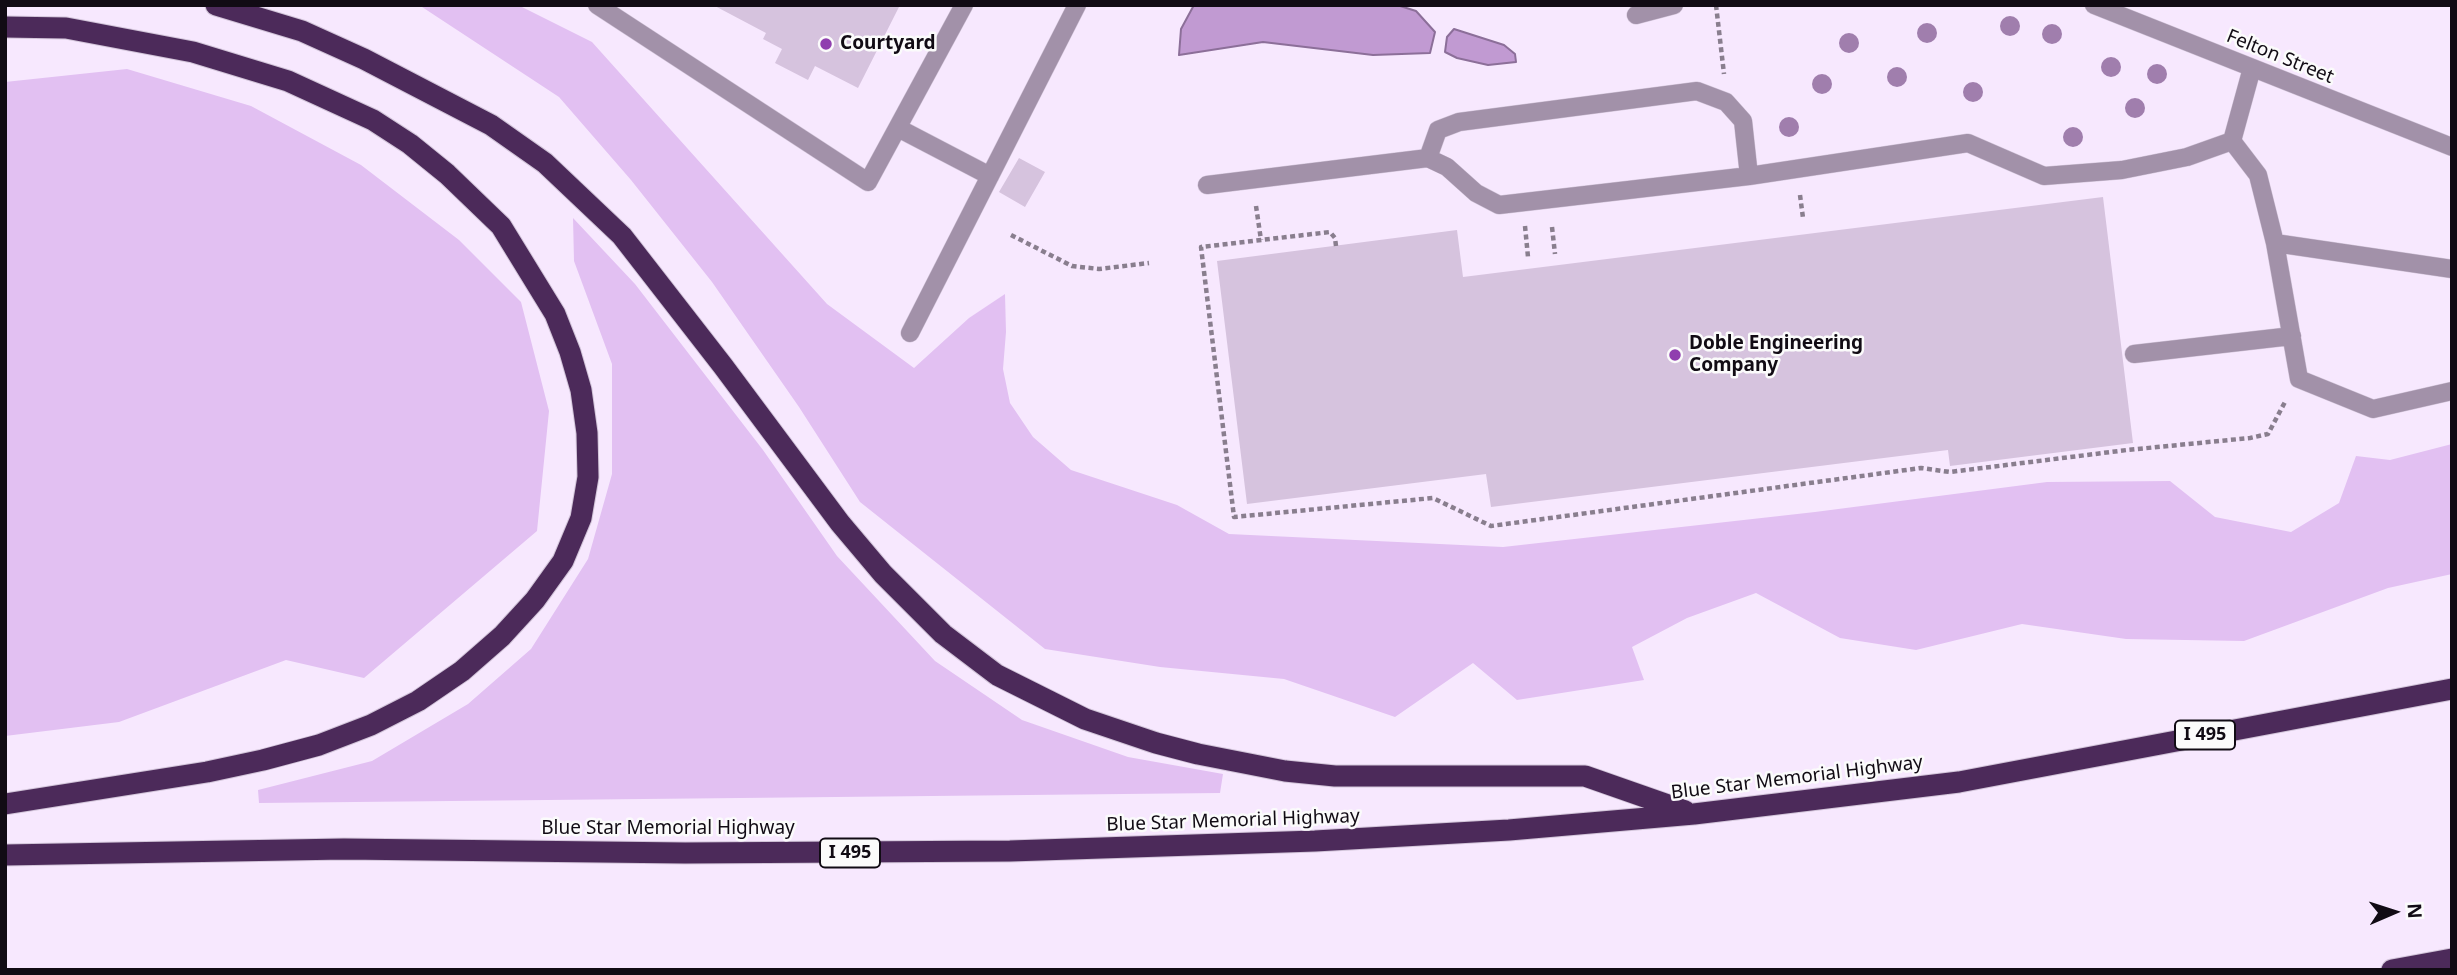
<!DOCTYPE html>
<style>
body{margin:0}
#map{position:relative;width:2457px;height:975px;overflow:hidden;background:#f7e8fe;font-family:"Noto Sans",sans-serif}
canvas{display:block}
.frame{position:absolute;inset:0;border:7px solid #110b14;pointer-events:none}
.north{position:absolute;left:2359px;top:877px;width:70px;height:70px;-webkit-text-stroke:5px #fbfbfb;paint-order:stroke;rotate:87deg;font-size:19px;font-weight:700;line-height:28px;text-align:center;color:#110b14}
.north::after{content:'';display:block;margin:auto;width:24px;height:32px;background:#110b14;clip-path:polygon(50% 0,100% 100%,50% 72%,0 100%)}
</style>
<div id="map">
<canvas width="2457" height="975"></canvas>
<div class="frame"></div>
<div class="north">N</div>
</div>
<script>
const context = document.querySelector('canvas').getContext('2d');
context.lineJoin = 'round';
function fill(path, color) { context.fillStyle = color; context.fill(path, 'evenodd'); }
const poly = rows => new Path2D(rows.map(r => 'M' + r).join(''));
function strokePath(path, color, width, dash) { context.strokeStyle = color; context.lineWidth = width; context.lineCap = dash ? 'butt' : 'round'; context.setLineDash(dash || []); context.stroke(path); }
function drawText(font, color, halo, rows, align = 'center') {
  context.font = font + ' "Noto Sans",sans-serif'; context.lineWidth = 5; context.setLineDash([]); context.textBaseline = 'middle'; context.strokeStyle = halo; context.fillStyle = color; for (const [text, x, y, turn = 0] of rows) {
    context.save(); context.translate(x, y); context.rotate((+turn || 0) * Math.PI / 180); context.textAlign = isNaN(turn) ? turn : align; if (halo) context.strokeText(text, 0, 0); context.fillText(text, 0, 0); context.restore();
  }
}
fill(poly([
 [419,5,518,5,592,42,827,304,914,368,969,318,1005,294,1006,332,1003,369,1010,403,1033,437,1071,470,1177,505,1229,534,1503,547,1815,512,2047,482,2170,481,2215,517,2291,532,2339,503,2356,456,2390,460,2452,444,2452,574,2388,588,2244,641,2126,639,2022,624,1916,650,1840,638,1756,593,1687,618,1632,647,1644,680,1517,700,1473,663,1395,717,1284,679,1160,667,1045,649,860,502,799,407,712,282,631,180,559,97],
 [127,69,251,106,361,165,459,240,521,302,549,411,537,531,364,678,286,660,119,722,5,736,5,82],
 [573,218,635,284,763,450,837,556,935,661,1022,720,1128,757,1223,774,1220,793,259,803,258,790,372,761,468,704,531,649,588,559,612,474,612,364,574,261]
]), '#e2c0f2');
const water = poly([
 [1194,5,1397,5,1416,11,1435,32,1430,53,1373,55,1263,42,1179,55,1181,29,1194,5],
 [1454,29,1504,45,1515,54,1516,62,1488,65,1457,58,1445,52,1447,37,1454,29]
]);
fill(water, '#c19ad2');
strokePath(water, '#8c6f99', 2);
fill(poly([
 [713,5,900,5,858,88,815,66,808,80,775,63,782,49,763,39,766,33],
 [1019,158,1045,172,1025,207,999,192],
 [2103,197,2133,443,1950,466,1948,450,1491,507,1486,474,1247,504,1217,261,1457,230,1463,277]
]), '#d6c3de');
const minor = poly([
 [597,5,868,182,964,5],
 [2094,5,2452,147],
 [1636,15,1674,5],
 [2252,68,2232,141,2258,175,2275,243,2299,379,2373,409,2452,391],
 [898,128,990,176],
 [1428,158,1438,130,1459,122,1697,91,1726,102,1743,121,1749,176],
 [1207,185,1428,158,1447,167,1476,193,1499,205,1749,176,1968,143,2044,176,2122,170,2187,157,2232,141],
 [2275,243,2452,269],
 [910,333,1077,5],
 [2134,354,2292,336]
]);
const highway = poly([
 [216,5,302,31,364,59,491,125,545,163,622,236,723,366,840,523,883,574,943,634,997,675,1085,719,1156,743,1198,754,1285,771,1335,776,1585,776,1685,811],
 [5,27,66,28,193,52,288,81,373,120,410,144,447,174,501,226,555,314,570,352,581,390,587,433,588,477,581,518,563,561,535,600,502,636,462,671,418,701,371,725,319,745,263,760,207,772,5,804],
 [5,855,344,849,685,853,1010,851,1315,841,1509,830,1694,814,1959,782,2452,689],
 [2392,970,2452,959]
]);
strokePath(minor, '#d2c5d9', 19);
strokePath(highway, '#d2c5d9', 23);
strokePath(poly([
 [1716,5,1724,74],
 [1800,195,1803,218],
 [1256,206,1261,240],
 [1525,226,1528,257],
 [1552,227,1555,254],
 [1011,235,1072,266,1099,269,1149,263],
 [1336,246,1335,238,1330,232,1201,247,1234,517,1433,498,1491,526,1921,468,1950,472,2127,450,2250,438,2268,434,2285,402]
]), '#897e8e', 4.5, [5, 3.5]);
strokePath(minor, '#a291a9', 18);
strokePath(highway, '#4c2a5a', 21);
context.fillStyle = '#a07ead';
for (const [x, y] of [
 [2010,26],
 [1927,33],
 [2052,34],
 [1849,43],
 [2111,67],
 [2157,74],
 [1897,77],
 [1822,84],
 [1973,92],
 [2135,108],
 [1789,127],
 [2073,137]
]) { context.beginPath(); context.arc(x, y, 10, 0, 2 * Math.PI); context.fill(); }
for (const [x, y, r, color] of [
 [826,44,7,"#903faf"],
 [1675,355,7,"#903faf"]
]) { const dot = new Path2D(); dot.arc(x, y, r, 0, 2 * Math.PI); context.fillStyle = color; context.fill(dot); strokePath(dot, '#fbfbfb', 2.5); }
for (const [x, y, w] of [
 [2205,735,60],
 [850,853,60]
]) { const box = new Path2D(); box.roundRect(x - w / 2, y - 14.5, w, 29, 5); context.fillStyle = '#fbfbfb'; context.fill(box); strokePath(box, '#110b14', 2); }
drawText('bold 18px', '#110b14', null, [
 ["I 495",2205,735],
 ["I 495",850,853]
]);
drawText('bold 19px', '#110b14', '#fbfbfb', [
 ["Courtyard",840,44],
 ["Doble Engineering",1689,344],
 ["Company",1689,366]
], 'left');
drawText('19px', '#110b14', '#fbfbfb', [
 ["Felton Street",2280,57,22],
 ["Blue Star Memorial Highway",1797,778,-7],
 ["Blue Star Memorial Highway",1233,821,-2],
 ["Blue Star Memorial Highway",668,829]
]);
</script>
